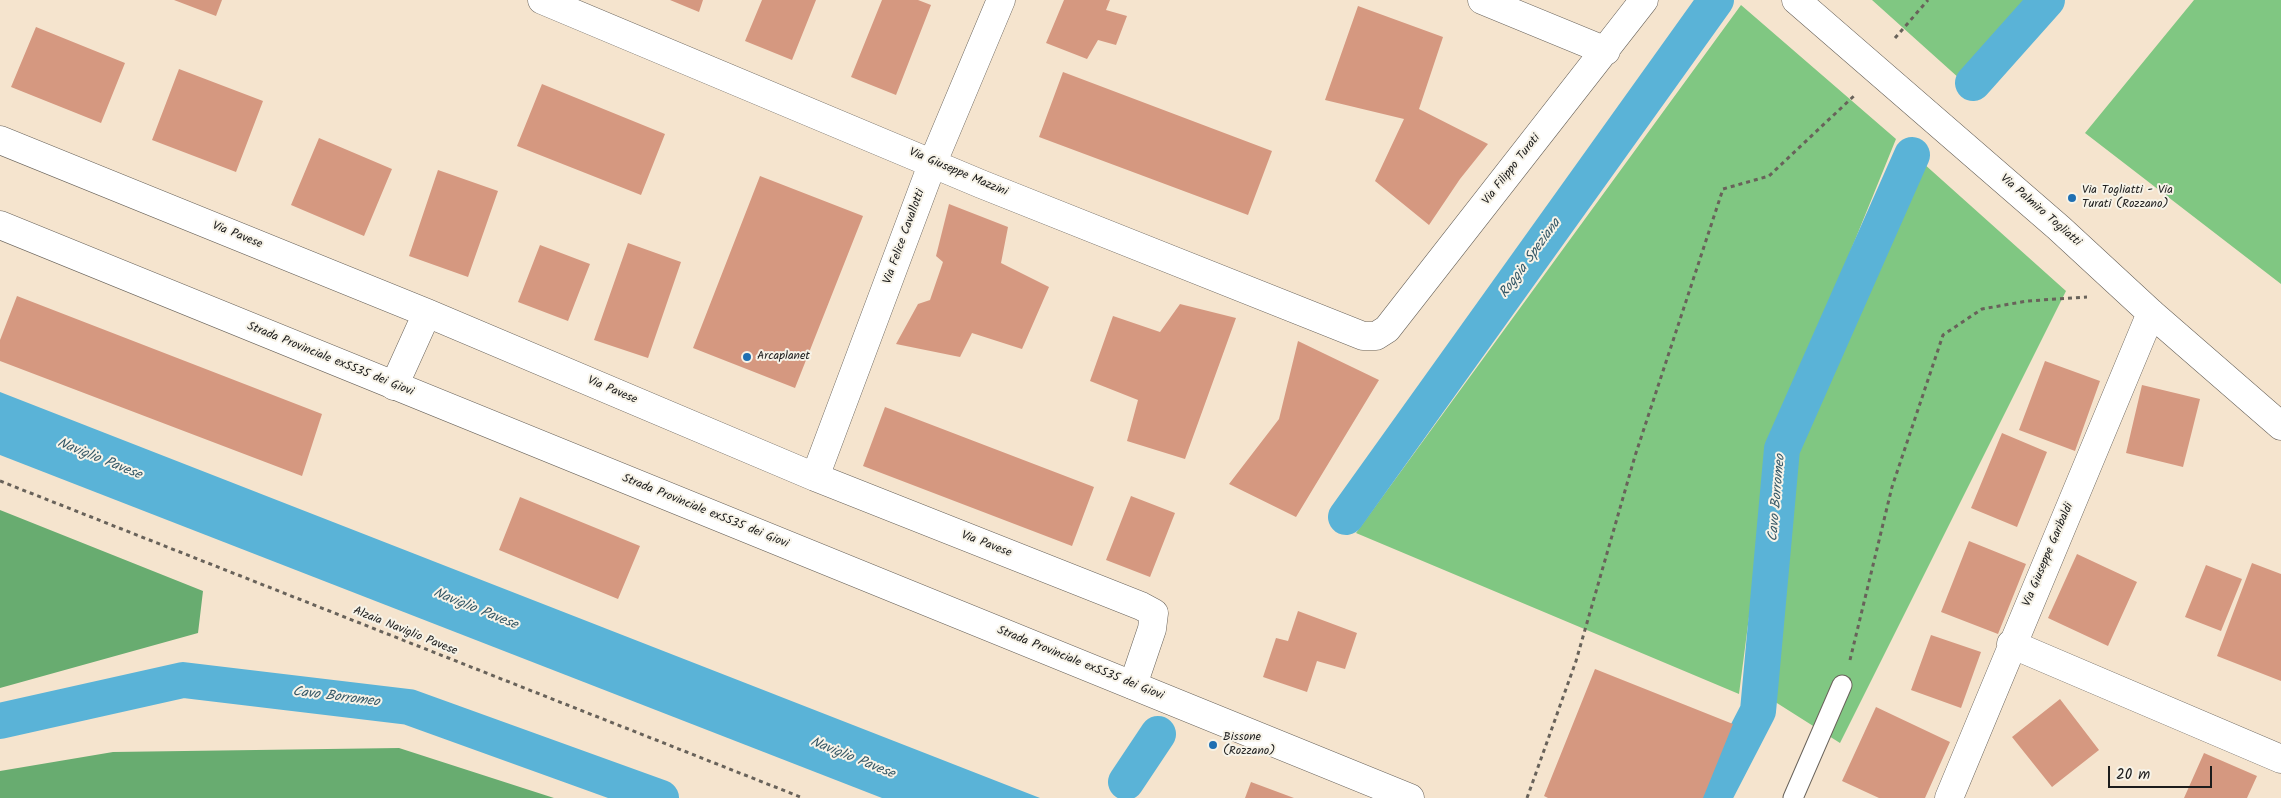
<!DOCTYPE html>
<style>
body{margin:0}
#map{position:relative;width:2281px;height:798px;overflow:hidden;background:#f5e4ce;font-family:Kalam,sans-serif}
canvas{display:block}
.scale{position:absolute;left:2108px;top:766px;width:104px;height:22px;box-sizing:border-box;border:2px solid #1c1c1c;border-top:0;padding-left:6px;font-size:15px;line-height:18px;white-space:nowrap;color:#1c1c1c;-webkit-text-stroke:4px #f7f3e8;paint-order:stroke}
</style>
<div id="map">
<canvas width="2281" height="798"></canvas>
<div class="scale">20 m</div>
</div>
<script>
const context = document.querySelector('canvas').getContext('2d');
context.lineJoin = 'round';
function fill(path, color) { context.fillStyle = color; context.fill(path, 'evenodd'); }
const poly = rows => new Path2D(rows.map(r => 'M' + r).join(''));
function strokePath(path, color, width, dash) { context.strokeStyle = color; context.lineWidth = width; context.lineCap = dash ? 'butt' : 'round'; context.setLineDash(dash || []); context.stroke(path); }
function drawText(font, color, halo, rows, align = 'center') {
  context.font = font + ' Kalam,sans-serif'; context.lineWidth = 4; context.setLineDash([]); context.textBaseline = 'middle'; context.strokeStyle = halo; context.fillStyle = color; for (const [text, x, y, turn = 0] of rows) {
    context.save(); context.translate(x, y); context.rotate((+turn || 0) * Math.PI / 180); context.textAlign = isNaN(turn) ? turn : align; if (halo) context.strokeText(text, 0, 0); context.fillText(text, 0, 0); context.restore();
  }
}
fill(poly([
 [1872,0,2028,0,1960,79],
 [2194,0,2281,0,2281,284,2085,133],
 [1741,5,1896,139,1771,447,1739,694,1356,533],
 [1923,163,2066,291,1840,743,1769,698,1798,447]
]), '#80c782');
fill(poly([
 [0,510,203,591,198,633,0,688],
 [399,748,554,798,0,798,0,771,113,752]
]), '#68ac70');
fill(poly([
 [0,392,1040,798,882,798,0,455]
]), '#5ab3d7');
strokePath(poly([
 [1973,83,2047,0],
 [1346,517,1716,0],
 [0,721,183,680,409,707,661,798],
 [1126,782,1158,734],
 [1713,798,1758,711,1782,449,1912,155]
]), '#5ab3d7', 36);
fill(poly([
 [174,0,222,0,216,16],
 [670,0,703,0,699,12],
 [762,0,816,0,792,60,745,41],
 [882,0,918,0,931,5,896,95,851,77],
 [1064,0,1110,0,1106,10,1127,16,1116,45,1098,40,1087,59,1046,43],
 [1358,6,1443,37,1419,109,1488,144,1460,179,1429,225,1375,181,1404,119,1325,100],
 [36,27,125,63,101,123,11,87],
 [179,69,263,101,236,172,152,140],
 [1063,72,1272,151,1248,215,1039,137],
 [542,84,665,134,641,195,517,146],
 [319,138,392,169,364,236,291,205],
 [438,170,498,191,468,277,409,256],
 [760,176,863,216,795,388,693,348],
 [949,204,1008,227,1001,263,1049,287,1022,349,972,333,960,357,896,344,918,304,930,300,943,262,936,256],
 [628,243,681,262,648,358,594,340],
 [540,245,590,264,568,321,518,302],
 [17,296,322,414,302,476,0,361,0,340],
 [1180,304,1236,318,1185,459,1127,441,1138,400,1090,381,1113,316,1160,332],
 [1298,341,1379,380,1296,517,1229,484,1279,419],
 [2045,361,2100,381,2075,451,2019,430],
 [2142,385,2200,399,2183,467,2126,453],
 [885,407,1094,487,1072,546,863,466],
 [2002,433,2047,452,2017,527,1971,508],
 [1131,496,1175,513,1150,577,1106,560],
 [520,497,640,546,618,599,499,550],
 [1969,541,2026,564,1998,634,1941,612],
 [2077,554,2137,582,2108,646,2048,618],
 [2252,563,2281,574,2281,681,2217,656],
 [2206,565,2242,579,2221,631,2185,617],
 [1298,611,1357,633,1345,669,1317,661,1307,692,1263,677,1276,638,1288,641],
 [1931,635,1981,652,1961,708,1911,690],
 [1595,669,1733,724,1703,798,1548,798,1544,796],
 [2060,699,2099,750,2052,787,2012,737],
 [1876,707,1950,742,1925,798,1879,798,1842,781],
 [2204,753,2257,776,2247,798,2184,798],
 [1251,782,1294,798,1245,798]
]), '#d59880');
const lane = poly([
 [1793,798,1842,685]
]);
const street = poly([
 [542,0,981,184,1363,336,1376,336,1387,329,1644,0],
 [1482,0,1606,51],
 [1796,0,2059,228,2151,313,2281,426],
 [0,140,427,313,815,477,1141,606,1154,613,1152,629,1133,685],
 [394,386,427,313],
 [815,477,933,162,1001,0],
 [2011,644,2281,759],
 [1949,798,2151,313]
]);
const primary = poly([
 [0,225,1410,798]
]);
strokePath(lane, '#68625a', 21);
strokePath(street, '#68625a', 29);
strokePath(primary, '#68625a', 29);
strokePath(poly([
 [1895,38,1928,0],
 [0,481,803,798],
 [1850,660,1892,487,1943,335,1982,309,2027,301,2087,297],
 [1527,798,1576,661,1635,456,1723,189,1769,176,1856,94]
]), '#68625a', 3, [4, 4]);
strokePath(lane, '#fff', 19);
strokePath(street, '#fff', 28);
strokePath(primary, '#fff', 28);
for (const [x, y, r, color] of [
 [2072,198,5,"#1f6fb2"],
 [747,357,5,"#1f6fb2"],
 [1213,745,5,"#1f6fb2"]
]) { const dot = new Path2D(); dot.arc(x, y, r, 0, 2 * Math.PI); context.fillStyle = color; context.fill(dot); strokePath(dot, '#f7f3e8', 2); }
drawText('12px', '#1c1c1c', '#f7f3e8', [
 ["Via Filippo Turati",1512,170,-52],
 ["Via Giuseppe Mazzini",958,173,23],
 ["Via Palmiro Togliatti",2040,211,41],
 ["Via Pavese",237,236,22],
 ["Via Felice Cavallotti",905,237,-70],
 ["Strada Provinciale exSS35 dei Giovi",330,360,22],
 ["Via Pavese",612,391,23],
 ["Strada Provinciale exSS35 dei Giovi",705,512,22],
 ["Via Pavese",986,545,21],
 ["Via Giuseppe Garibaldi",2049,555,-67],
 ["Alzaia Naviglio Pavese",405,632,22],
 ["Strada Provinciale exSS35 dei Giovi",1080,664,22]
]);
drawText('12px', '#1c1c1c', '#f7f3e8', [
 ["Via Togliatti - Via",2082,191],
 ["Turati (Rozzano)",2082,205],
 ["Arcaplanet",757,357],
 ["Bissone",1223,738],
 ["(Rozzano)",1223,752]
], 'left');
drawText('italic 14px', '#355867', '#f7f3e8', [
 ["Roggia Speziana",1531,259,-54],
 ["Naviglio Pavese",99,460,22],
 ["Cavo Borromeo",1778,498,-85],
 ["Naviglio Pavese",475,610,22],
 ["Cavo Borromeo",336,698,7],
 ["Naviglio Pavese",852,759,22]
]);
</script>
